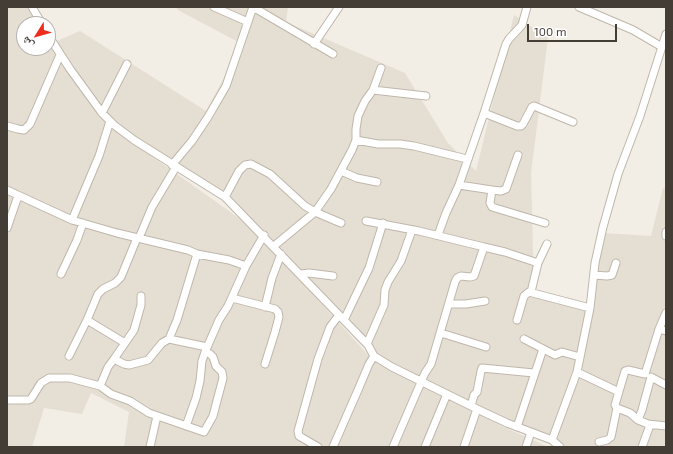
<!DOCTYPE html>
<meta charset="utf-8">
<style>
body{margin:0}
#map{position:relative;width:673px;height:454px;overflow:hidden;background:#f2ede5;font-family:"Exo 2","Noto Naskh Arabic",sans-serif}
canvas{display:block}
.frame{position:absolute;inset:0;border:8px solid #443d35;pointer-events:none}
.north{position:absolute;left:16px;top:16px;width:40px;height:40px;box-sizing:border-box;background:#fff;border:1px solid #b4b1ae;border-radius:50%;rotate:233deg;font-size:11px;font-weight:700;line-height:16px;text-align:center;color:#443d35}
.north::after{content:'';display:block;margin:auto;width:14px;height:18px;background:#ef2d1f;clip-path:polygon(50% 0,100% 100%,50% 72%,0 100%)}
.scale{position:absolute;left:527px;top:24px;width:90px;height:18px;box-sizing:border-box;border:2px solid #443d35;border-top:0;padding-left:5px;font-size:12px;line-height:14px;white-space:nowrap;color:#443d35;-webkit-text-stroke:3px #fff;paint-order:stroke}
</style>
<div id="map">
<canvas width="673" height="454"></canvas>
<div class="frame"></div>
<div class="north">ش</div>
<div class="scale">100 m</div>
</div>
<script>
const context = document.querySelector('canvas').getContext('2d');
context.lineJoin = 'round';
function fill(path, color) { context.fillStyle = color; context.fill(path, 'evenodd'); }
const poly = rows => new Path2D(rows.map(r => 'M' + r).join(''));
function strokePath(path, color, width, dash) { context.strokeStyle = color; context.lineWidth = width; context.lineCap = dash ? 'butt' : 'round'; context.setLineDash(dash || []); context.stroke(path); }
fill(poly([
 [7,7,27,7,38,24,24,24,24,48,48,48,48,41,50,44,80,31,206,111,242,44,178,10,176,7,288,7,286,22,405,73,448,143,476,171,514,15,548,38,531,173,534,293,593,307,603,233,651,236,663,188,666,189,666,447,559,447,546,438,418,382,504,427,548,447,124,447,129,412,91,393,82,414,44,408,32,447,7,447],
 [107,119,220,197,243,221,133,143],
 [282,260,386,365,369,356]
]), '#e5ded3');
const minor = poly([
 [32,7,42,24],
 [214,7,248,22],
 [579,7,633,30,662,47],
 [48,35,70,69,102,113,114,125,134,140,225,197,368,345,374,356,392,367,477,409,507,423,552,440,560,447],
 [314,44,339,7],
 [373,90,426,96],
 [102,113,127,64],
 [484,113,506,44,509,39,522,25,527,7],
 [7,126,18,129,24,130,30,124,60,55],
 [356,140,378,144,400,144,414,146,467,159],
 [172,165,192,141,208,117,226,86,253,7,333,54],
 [341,171,357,178,377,182],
 [7,190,72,220,117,233,188,250,197,254,177,320,169,339],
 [492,190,501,191,506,189,518,155],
 [225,197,239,171,245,165,251,164,270,174,305,206,315,212,341,223],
 [72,220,99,156,110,121],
 [366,221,419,231,484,247,474,276,470,277,461,276,457,278,455,282,431,364,425,373,393,447],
 [545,223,492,207,490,203,492,190,459,185,484,113,517,126,521,126,523,124,532,107,534,106,573,122],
 [7,228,18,196],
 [666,232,666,236],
 [438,235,446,213,459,185],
 [139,238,152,207,176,167],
 [274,246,315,212,331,189,352,150,356,140,356,129,358,116,365,101,373,90,381,68],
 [484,247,505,252,538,263],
 [197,254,229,260,246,266],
 [61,274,77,240,83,223],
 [301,274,309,273,333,276],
 [594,275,607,276,612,275,616,263],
 [531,292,538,263,547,244],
 [232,298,275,309,278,312,279,317,275,332,265,364],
 [450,304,466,304,485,301],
 [265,307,272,278,281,254],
 [666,313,659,329,666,331],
 [87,320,98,294,103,289,115,283,121,277,137,238],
 [344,320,369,268,383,223],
 [517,320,524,296,529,292,590,308],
 [659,329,645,374,628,370,625,371,615,405,617,408,630,413,638,420,648,424,666,426],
 [441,333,486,347],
 [524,339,555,355,562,352,580,357],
 [367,344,384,305,385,290,388,282,401,261,412,230],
 [69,356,87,320,125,343],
 [114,359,134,330,141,305,141,296],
 [100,386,108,367,114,359,124,364,129,365,148,360,162,343,169,339,207,347],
 [619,392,577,372,590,308,595,263,603,227,618,174,640,116,666,34],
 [7,400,28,400,31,399,41,383,49,378,70,378,100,386,111,394,130,401,149,413,204,432,213,416,223,378,222,372,216,366,213,357,210,354,205,352],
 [471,406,474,395,477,392,481,371,482,368,534,373],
 [638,420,642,410,651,377,666,385],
 [186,426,196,398,200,381,202,361,205,352,219,320,228,306,246,266,264,235],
 [517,427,543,349],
 [552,440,577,372],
 [599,442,607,440,611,437,617,408],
 [150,447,157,416],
 [318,447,299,436,298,431,318,359,330,327,339,315],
 [333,447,358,390,369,364,374,356],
 [425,447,447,394],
 [464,447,477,409],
 [526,447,531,432],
 [642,447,650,425]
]);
strokePath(minor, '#bfb7ab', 9);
strokePath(minor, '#fff', 7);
</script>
